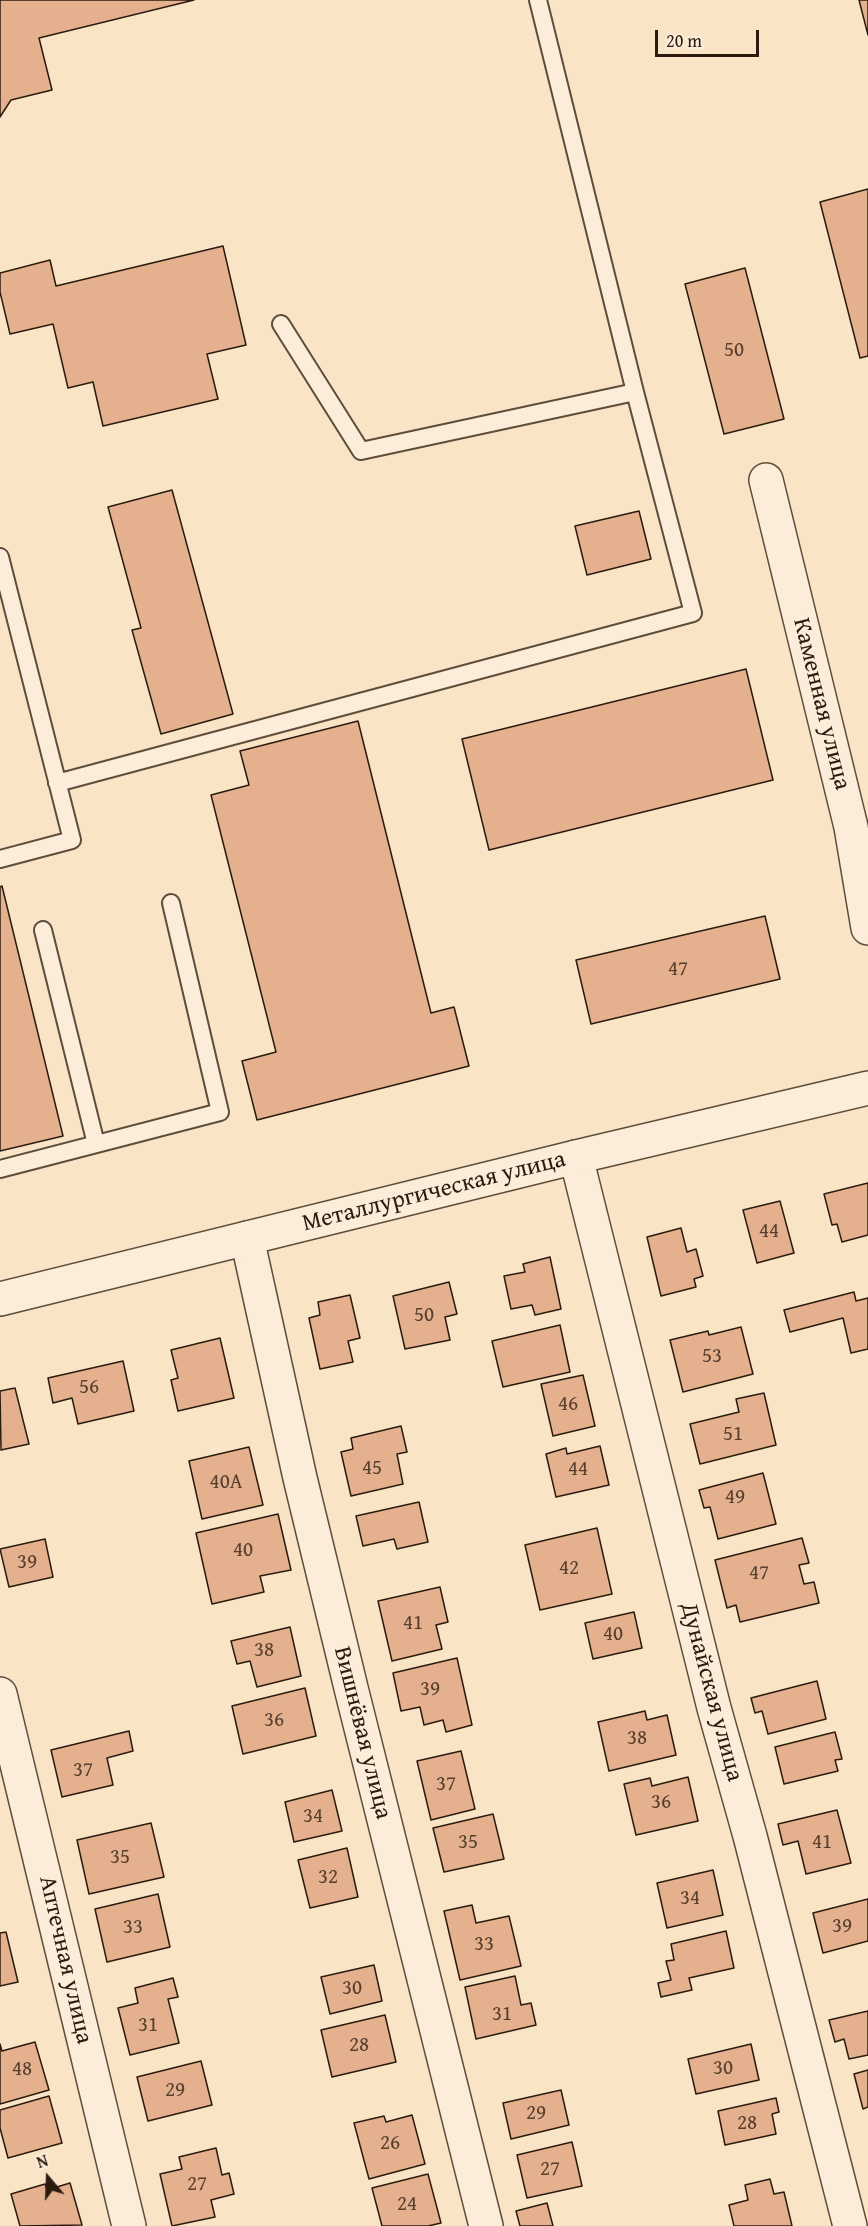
<!DOCTYPE html>
<meta charset="utf-8">
<style>
body{margin:0}
#map{position:relative;width:868px;height:2226px;overflow:hidden;background:#f9e4c5;font-family:"Gentium Book Plus",serif}
canvas{display:block}
.north{position:absolute;left:18px;top:2148px;width:60px;height:60px;-webkit-text-stroke:4px #fbedd9;paint-order:stroke;rotate:341deg;font-size:16px;font-weight:700;line-height:24px;text-align:center;color:#2a1b0e}
.north::after{content:'';display:block;margin:auto;width:21px;height:27px;background:#2a1b0e;clip-path:polygon(50% 0,100% 100%,50% 72%,0 100%)}
.scale{position:absolute;left:655px;top:30px;width:104px;height:27px;box-sizing:border-box;border:3px solid #2a1b0e;border-top:0;padding-left:8px;font-size:18px;line-height:21px;white-space:nowrap;color:#2a1b0e;-webkit-text-stroke:4px #fbedd9;paint-order:stroke}
</style>
<div id="map">
<canvas width="868" height="2226"></canvas>
<div class="north">N</div>
<div class="scale">20 m</div>
</div>
<script>
const context = document.querySelector('canvas').getContext('2d');
context.lineJoin = 'round';
function fill(path, color) { context.fillStyle = color; context.fill(path, 'evenodd'); }
const poly = rows => new Path2D(rows.map(r => 'M' + r).join(''));
function strokePath(path, color, width, dash) { context.strokeStyle = color; context.lineWidth = width; context.lineCap = dash ? 'butt' : 'round'; context.setLineDash(dash || []); context.stroke(path); }
function drawText(font, color, halo, rows, align = 'center') {
  context.font = font + ' "Gentium Book Plus",serif'; context.lineWidth = 6; context.setLineDash([]); context.textBaseline = 'middle'; context.strokeStyle = halo; context.fillStyle = color; for (const [text, x, y, turn = 0] of rows) {
    context.save(); context.translate(x, y); context.rotate((+turn || 0) * Math.PI / 180); context.textAlign = isNaN(turn) ? turn : align; if (halo) context.strokeText(text, 0, 0); context.fillText(text, 0, 0); context.restore();
  }
}
const building = poly([
 [0,0,194,0,39,38,52,90,11,100,0,117,0,0],
 [859,0,868,0,868,35,859,0],
 [868,189,868,356,860,358,820,202,868,189],
 [223,246,246,345,207,354,218,399,103,426,93,382,68,388,53,324,10,334,0,292,0,273,50,260,56,286,223,246],
 [745,268,784,419,724,434,685,284,745,268],
 [172,490,233,714,161,734,132,630,141,628,108,507,172,490],
 [639,511,651,559,587,575,575,526,639,511],
 [746,669,773,780,489,850,462,739,746,669],
 [358,721,431,1013,454,1007,469,1066,257,1120,242,1061,276,1052,211,795,249,785,240,751,358,721],
 [2,886,63,1136,0,1151,0,887,2,886],
 [765,916,780,979,591,1024,576,960,765,916],
 [868,1183,868,1235,842,1242,837,1224,832,1225,824,1194,868,1183],
 [780,1201,794,1253,757,1263,743,1210,780,1201],
 [681,1228,687,1252,696,1249,703,1276,694,1279,696,1287,661,1296,647,1237,681,1228],
 [550,1257,561,1309,535,1315,532,1305,511,1309,504,1276,525,1272,523,1264,550,1257],
 [449,1282,457,1314,445,1317,450,1340,405,1349,393,1296,449,1282],
 [854,1292,856,1301,868,1298,868,1349,851,1353,843,1318,790,1332,784,1310,854,1292],
 [350,1295,360,1338,348,1341,353,1362,320,1369,309,1318,320,1315,318,1302,350,1295],
 [560,1325,570,1372,503,1387,492,1341,560,1325],
 [741,1327,753,1374,683,1392,670,1340,708,1331,709,1335,741,1327],
 [220,1338,234,1398,178,1411,171,1380,178,1378,171,1350,220,1338],
 [123,1361,134,1411,78,1424,72,1398,53,1403,48,1378,123,1361],
 [583,1375,595,1426,553,1436,541,1384,583,1375],
 [15,1388,29,1444,1,1450,0,1391,15,1388],
 [764,1393,776,1445,700,1464,690,1424,739,1412,736,1399,764,1393],
 [401,1426,407,1452,397,1454,403,1484,351,1496,341,1452,353,1449,351,1438,401,1426],
 [600,1446,609,1485,556,1497,546,1454,566,1448,567,1454,600,1446],
 [249,1447,263,1505,202,1519,189,1461,249,1447],
 [763,1473,776,1524,718,1539,710,1507,704,1508,699,1490,763,1473],
 [419,1502,428,1542,397,1549,394,1539,363,1546,356,1516,419,1502],
 [278,1514,291,1570,260,1576,264,1592,212,1604,196,1533,278,1514],
 [597,1528,612,1594,540,1610,525,1545,597,1528],
 [802,1538,809,1563,799,1565,804,1584,814,1582,819,1603,740,1622,736,1605,727,1608,715,1560,802,1538],
 [45,1539,53,1577,9,1587,0,1549,45,1539],
 [440,1587,448,1622,436,1625,442,1649,392,1661,378,1601,440,1587],
 [634,1612,642,1648,593,1659,585,1623,634,1612],
 [290,1627,301,1676,257,1687,250,1661,237,1664,231,1641,290,1627],
 [457,1658,472,1725,446,1732,443,1720,424,1725,420,1707,401,1711,393,1673,457,1658],
 [817,1681,826,1719,768,1734,762,1711,755,1713,751,1698,817,1681],
 [305,1688,316,1736,243,1754,232,1706,305,1688],
 [645,1711,647,1720,667,1715,676,1755,609,1771,598,1722,645,1711],
 [129,1731,133,1751,107,1758,113,1785,62,1797,51,1750,129,1731],
 [835,1732,842,1759,835,1760,838,1771,784,1784,775,1747,835,1732],
 [461,1751,475,1809,431,1820,417,1761,461,1751],
 [688,1777,698,1821,636,1835,624,1784,650,1778,652,1786,688,1777],
 [332,1790,342,1831,294,1842,285,1802,332,1790],
 [837,1810,851,1863,806,1874,798,1841,783,1845,778,1824,837,1810],
 [493,1814,504,1859,444,1872,433,1828,493,1814],
 [151,1823,164,1877,89,1894,77,1840,151,1823],
 [347,1848,358,1897,310,1908,298,1860,347,1848],
 [713,1870,723,1915,667,1928,657,1883,713,1870],
 [158,1894,170,1947,107,1962,95,1909,158,1894],
 [868,1899,868,1941,823,1953,813,1913,868,1899],
 [472,1905,476,1923,509,1916,521,1966,460,1980,444,1911,472,1905],
 [726,1931,734,1968,689,1978,692,1990,661,1997,658,1983,671,1980,666,1961,674,1960,671,1944,726,1931],
 [6,1932,18,1982,0,1986,0,1933,6,1932],
 [374,1965,382,2001,330,2014,321,1977,374,1965],
 [515,1976,521,2005,531,2003,536,2025,476,2039,465,1987,515,1976],
 [173,1978,178,1997,168,1999,179,2043,130,2055,118,2008,138,2003,135,1988,173,1978],
 [868,2011,868,2055,849,2059,844,2039,835,2042,829,2020,868,2011],
 [385,2015,396,2062,332,2077,321,2030,385,2015],
 [35,2042,49,2090,0,2104,0,2044,2,2051,35,2042],
 [751,2044,759,2080,696,2094,688,2059,751,2044],
 [201,2061,212,2105,148,2121,137,2077,201,2061],
 [868,2070,868,2107,863,2109,854,2074,868,2070],
 [561,2090,569,2125,511,2139,503,2103,561,2090],
 [49,2096,62,2143,8,2158,0,2128,0,2110,49,2096],
 [776,2098,779,2112,772,2114,776,2134,725,2145,718,2111,776,2098],
 [412,2115,425,2164,369,2179,354,2123,384,2116,386,2122,412,2115],
 [572,2142,582,2186,527,2198,517,2155,572,2142],
 [216,2148,222,2175,229,2173,234,2194,211,2200,215,2217,172,2226,160,2174,182,2169,179,2157,216,2148],
 [428,2174,441,2223,428,2226,382,2226,372,2188,428,2174],
 [770,2179,774,2194,784,2192,792,2226,734,2226,729,2205,748,2200,745,2185,770,2179],
 [70,2183,82,2225,20,2226,11,2194,45,2184,47,2190,70,2183],
 [547,2203,553,2226,520,2226,516,2211,547,2203]
]);
fill(building, '#e4b08e');
strokePath(building, '#2a1b0e', 1.5);
const service = poly([
 [281,324,361,451,635,392],
 [0,557,72,840,0,859],
 [57,783,693,613,635,392,538,0],
 [43,930,96,1144],
 [0,1169,220,1112,171,903]
]);
const minor = poly([
 [766,480,851,827,868,928],
 [576,1157,714,1708,750,1836,850,2226],
 [247,1238,300,1478,352,1692,486,2226],
 [0,1694,129,2226]
]);
const tertiary = poly([
 [0,1299,576,1157,868,1088]
]);
strokePath(service, '#5e4d3c', 20);
strokePath(minor, '#5e4d3c', 36);
strokePath(tertiary, '#5e4d3c', 36);
strokePath(service, '#fbedd9', 16);
strokePath(minor, '#fbedd9', 33);
strokePath(tertiary, '#fbedd9', 33);
drawText('21px', '#58402e', null, [
 ["50",734,351],
 ["47",678,970],
 ["44",769,1232],
 ["50",424,1316],
 ["53",712,1357],
 ["56",89,1388],
 ["46",568,1405],
 ["51",733,1435],
 ["45",372,1469],
 ["44",578,1470],
 ["40А",226,1483],
 ["49",735,1498],
 ["40",243,1551],
 ["39",27,1563],
 ["42",569,1569],
 ["47",759,1574],
 ["41",413,1624],
 ["40",613,1635],
 ["38",264,1651],
 ["39",430,1690],
 ["36",274,1721],
 ["38",637,1739],
 ["37",83,1771],
 ["37",446,1785],
 ["36",661,1803],
 ["34",313,1817],
 ["35",468,1843],
 ["41",822,1843],
 ["35",120,1858],
 ["32",328,1878],
 ["34",690,1899],
 ["39",842,1927],
 ["33",133,1928],
 ["33",484,1945],
 ["30",352,1989],
 ["31",502,2015],
 ["31",148,2026],
 ["28",359,2046],
 ["30",723,2069],
 ["48",22,2070],
 ["29",175,2091],
 ["29",536,2114],
 ["28",747,2124],
 ["26",390,2144],
 ["27",550,2170],
 ["27",197,2185],
 ["24",407,2205]
]);
drawText('24px', '#2a1b0e', '#fbedd9', [
 ["Каменная улица",821,704,76],
 ["Металлургическая улица",434,1192,-14],
 ["Дунайская улица",711,1692,75],
 ["Вишнёвая улица",362,1733,76],
 ["Аптечная улица",65,1960,77]
]);
</script>
